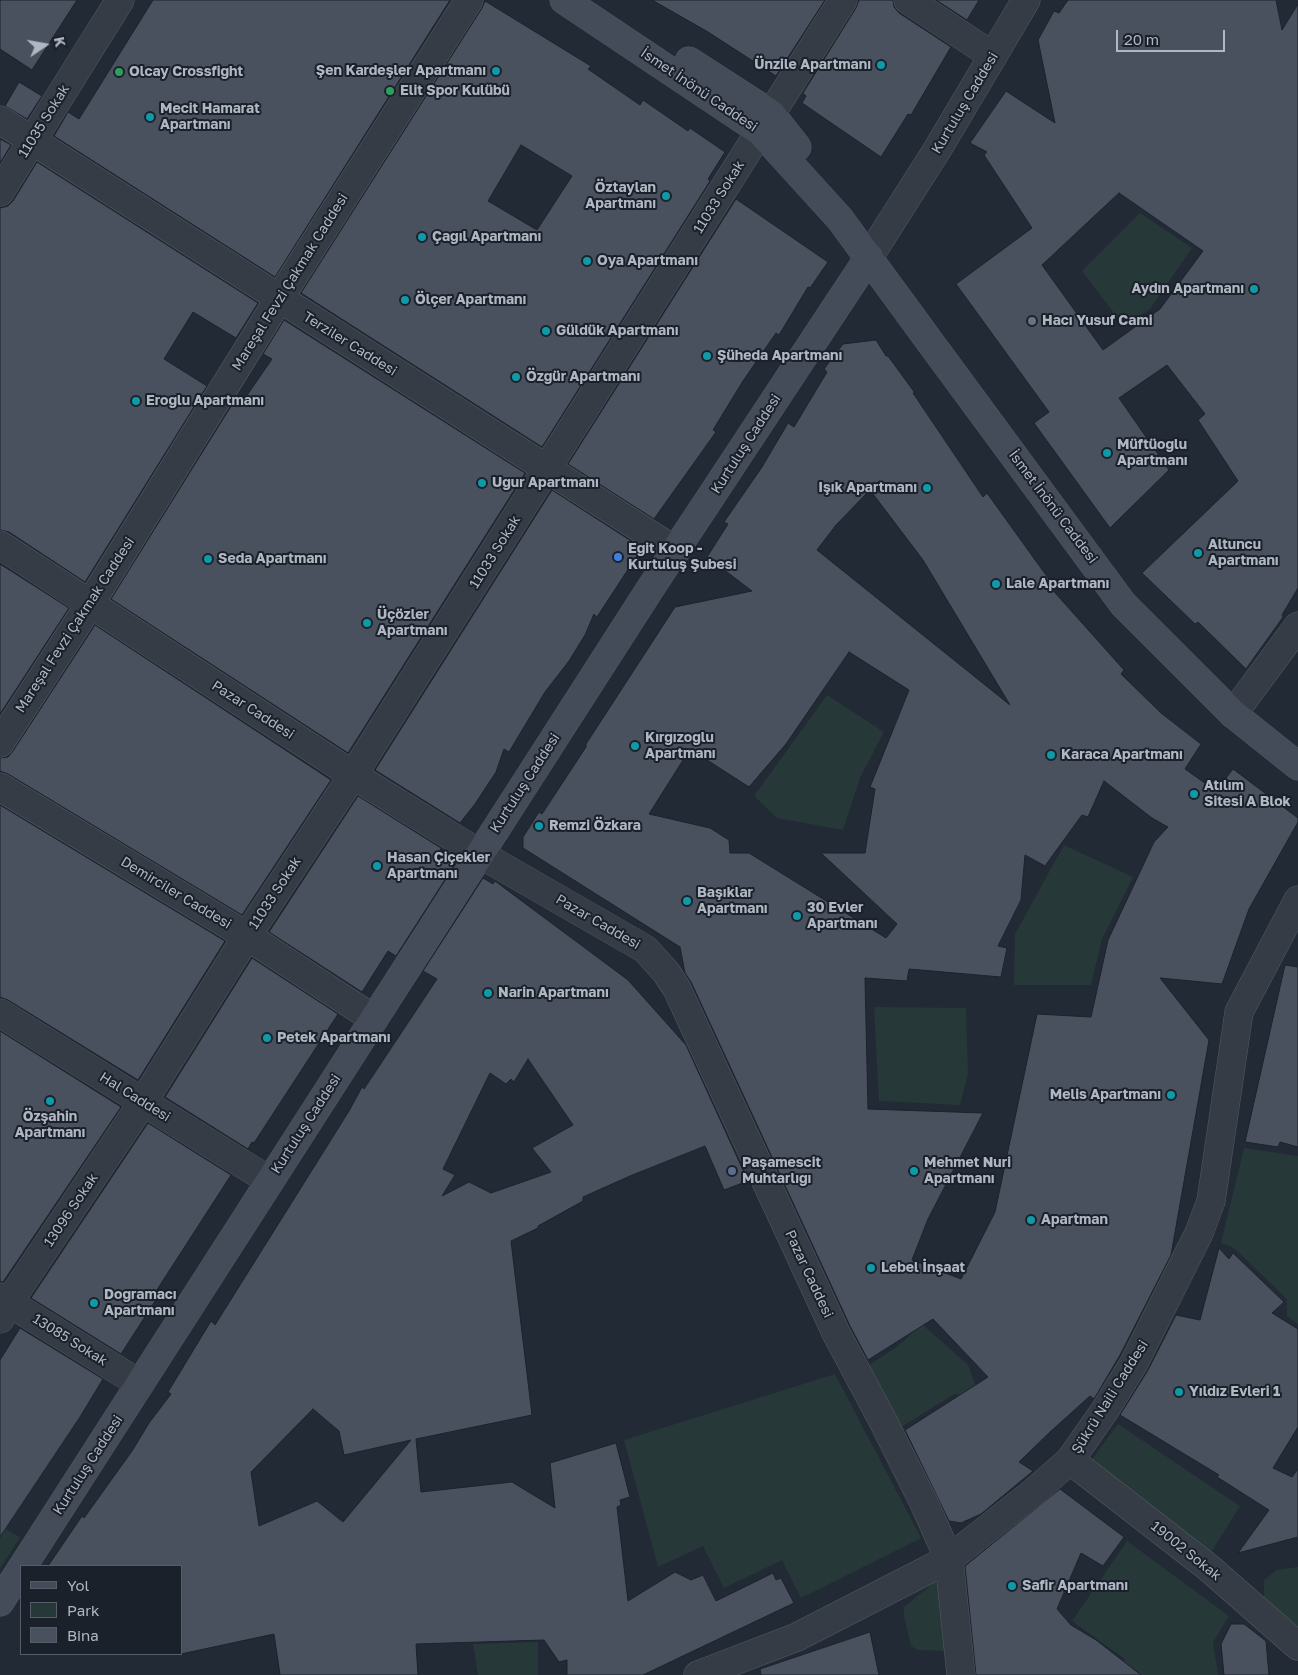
<!DOCTYPE html>
<meta charset="utf-8">
<style>
body{margin:0}
#map{position:relative;width:1298px;height:1675px;overflow:hidden;background:#222a35;font-family:"Golos Text",sans-serif}
canvas{display:block}
.legend{position:absolute;left:20px;top:1565px;width:162px;height:90px;box-sizing:border-box;background:#1b212b;border:1px solid #575d68;margin:0;padding:6px 9px;list-style:none;font-size:15px;color:#b0b7c3}
.legend li{display:flex;align-items:center;gap:10px;height:25px}
.legend b{width:25px;border:1px solid #575d68}
.north{position:absolute;left:20px;top:20px;width:50px;height:50px;-webkit-text-stroke:4px #1b212b;paint-order:stroke;rotate:78deg;font-size:14px;font-weight:700;line-height:20px;text-align:center;color:#b0b7c3}
.north::after{content:'';display:block;margin:auto;width:18px;height:22px;background:#b0b7c3;clip-path:polygon(50% 0,100% 100%,50% 72%,0 100%)}
.scale{position:absolute;left:1116px;top:30px;width:109px;height:22px;box-sizing:border-box;border:2px solid #b0b7c3;border-top:0;padding-left:6px;font-size:15px;line-height:18px;white-space:nowrap;color:#b0b7c3;-webkit-text-stroke:4px #1b212b;paint-order:stroke}
</style>
<div id="map">
<canvas width="1298" height="1675"></canvas>
<ul class="legend">
<li><b style="height:6px;background:#444b59"></b>Yol</li>
<li><b style="height:14px;background:#273838"></b>Park</li>
<li><b style="height:14px;background:#49515f"></b>Bina</li>
</ul>
<div class="north">K</div>
<div class="scale">20 m</div>
</div>
<script>
const context = document.querySelector('canvas').getContext('2d');
context.lineJoin = 'round';
function fill(path, color) { context.fillStyle = color; context.fill(path, 'evenodd'); }
const poly = rows => new Path2D(rows.map(r => 'M' + r).join(''));
function strokePath(path, color, width, dash) { context.strokeStyle = color; context.lineWidth = width; context.lineCap = dash ? 'butt' : 'round'; context.setLineDash(dash || []); context.stroke(path); }
function drawText(font, color, halo, rows, align = 'center') {
  context.font = font + ' "Golos Text",sans-serif'; context.lineWidth = 4; context.setLineDash([]); context.textBaseline = 'middle'; context.strokeStyle = halo; context.fillStyle = color; for (const [text, x, y, turn = 0] of rows) {
    context.save(); context.translate(x, y); context.rotate((+turn || 0) * Math.PI / 180); context.textAlign = isNaN(turn) ? turn : align; if (halo) context.strokeText(text, 0, 0); context.fillText(text, 0, 0); context.restore();
  }
}
fill(poly([
 [1140,213,1192,248,1150,309,1124,326,1082,271],
 [827,695,884,732,860,778,843,830,777,818,754,796],
 [1064,845,1133,877,1102,939,1091,985,1014,985,1015,934],
 [874,1007,966,1008,968,1074,960,1105,879,1101],
 [1244,1148,1298,1156,1298,1324,1287,1316,1287,1299,1234,1248,1221,1243],
 [922,1324,968,1365,982,1402,979,1426,956,1393,895,1431,861,1370,897,1347],
 [835,1374,921,1538,801,1598,782,1560,724,1588,703,1546,658,1567,624,1440],
 [1118,1424,1240,1506,1207,1559,1088,1465],
 [0,1526,20,1537,0,1569],
 [1127,1541,1229,1616,1213,1642,1218,1675,1123,1675,1117,1670,1125,1659,1072,1621],
 [1298,1567,1298,1633,1264,1609,1264,1580,1277,1570],
 [935,1582,938,1584,948,1651,918,1650,911,1646,904,1616,904,1607],
 [538,1642,538,1675,478,1675,473,1644]
]), '#273838');
const building = poly([
 [0,0,77,0,32,70,0,49,0,0],
 [153,0,450,0,275,277,54,136,68,112,79,119,153,0],
 [652,0,825,0,776,76,708,32,652,0],
 [859,0,893,0,894,7,899,13,951,47,911,115,908,114,881,157,802,103,806,96,803,93,856,8,859,0],
 [936,0,979,0,967,20,936,0],
 [1068,0,1276,0,1282,30,1298,4,1298,588,1282,615,1283,617,1246,669,1198,622,1195,624,1142,573,1238,481,1198,420,1205,414,1167,365,1119,398,1169,470,1110,528,1034,423,1049,412,956,284,1032,228,984,155,987,152,970,143,1006,91,1055,123,1038,40,1054,11,1059,13,1068,0],
 [1119,193,1203,251,1160,309,1103,350,1042,265,1119,193],
 [485,1,591,66,588,69,640,105,643,100,688,131,690,128,725,152,708,179,710,181,542,447,301,293,482,8,485,1],
 [521,145,572,176,537,230,488,201,521,145],
 [19,82,42,96,27,119,5,106,19,82],
 [0,139,11,145,0,163,0,139],
 [37,162,258,303,236,338,193,312,164,359,207,386,85,582,9,532,0,530,0,208,8,206,13,201,37,162],
 [736,199,828,262,810,288,808,287,779,335,776,333,743,381,713,430,716,432,654,519,568,464,736,199],
 [284,320,525,473,348,753,111,599,233,403,239,407,272,359,263,354,284,320],
 [876,340,886,356,888,356,915,393,913,393,983,497,987,493,1051,582,1049,586,1124,670,1121,674,1161,713,1201,744,1185,769,1216,791,1233,769,1298,818,1298,822,1249,909,1222,984,1160,978,1209,1040,1171,1255,1120,1355,1094,1399,1090,1396,1050,1432,1019,1462,1033,1471,981,1514,961,1523,949,1521,905,1430,988,1377,933,1319,868,1360,850,1326,691,982,685,973,680,947,523,848,523,837,539,812,542,814,586,747,586,744,675,607,752,591,707,557,728,524,724,522,762,467,788,423,794,427,827,372,824,369,843,344,876,340],
 [870,490,923,560,1010,705,817,550,836,525,870,490],
 [849,652,909,690,870,787,875,789,865,853,821,853,897,924,886,938,749,853,730,853,729,840,710,828,649,814,690,749,749,787,786,744,849,652],
 [1104,781,1152,818,1168,827,1154,842,1108,940,1091,1017,1037,1014,995,1212,961,1279,912,1260,928,1219,983,1113,868,1109,865,978,907,981,909,969,1001,977,1007,948,998,946,1021,900,1025,855,1045,866,1082,815,1088,817,1104,781],
 [552,490,642,548,597,617,594,614,585,635,569,661,545,692,509,752,504,749,496,772,475,804,460,823,375,770,552,490],
 [0,564,69,608,0,714,0,564],
 [95,625,331,780,242,915,8,774,0,771,0,758,8,757,13,751,95,625],
 [358,796,441,848,440,850,457,861,396,956,388,951,362,992,269,932,358,796],
 [0,805,225,941,138,1080,8,1000,0,997,0,805],
 [483,878,493,884,495,881,628,980,686,1045,748,1181,724,1190,705,1146,630,1176,583,1197,583,1201,538,1226,538,1228,511,1241,532,1415,416,1439,421,1492,512,1482,555,1508,550,1463,616,1443,630,1497,620,1500,621,1505,617,1507,628,1601,675,1572,691,1580,703,1575,716,1601,773,1573,776,1580,781,1578,794,1603,643,1675,567,1675,567,1660,559,1662,544,1640,416,1644,418,1675,280,1675,274,1634,181,1654,181,1566,48,1566,82,1516,84,1518,132,1451,149,1423,171,1394,168,1392,211,1321,215,1325,349,1111,362,1087,364,1089,437,979,423,971,483,878],
 [528,1059,573,1125,532,1148,551,1172,491,1193,469,1182,442,1196,455,1175,443,1169,490,1073,506,1084,511,1079,514,1082,528,1059],
 [313,1409,339,1431,344,1455,411,1440,343,1522,317,1501,259,1526,251,1472,313,1409],
 [252,958,338,1014,254,1143,252,1142,248,1149,165,1097,252,958],
 [1285,965,1298,967,1298,1147,1280,1142,1278,1147,1245,1142,1285,965],
 [0,1031,121,1107,3,1282,0,1281,0,1031],
 [148,1123,231,1175,153,1296,157,1298,121,1354,31,1298,148,1123],
 [1219,1248,1229,1259,1233,1253,1284,1302,1272,1313,1298,1329,1298,1427,1273,1468,1292,1477,1298,1469,1298,1537,1238,1553,1269,1510,1217,1477,1219,1475,1120,1415,1148,1370,1176,1315,1200,1320,1219,1248],
 [20,1328,103,1379,80,1417,0,1537,0,1360,20,1328],
 [1060,1489,1124,1537,1103,1566,1081,1553,1057,1609,1071,1625,1096,1640,1141,1675,976,1675,965,1566,1060,1489],
 [1231,1624,1244,1624,1266,1641,1269,1675,1224,1675,1221,1644,1231,1624],
 [870,1632,879,1675,761,1675,760,1669,870,1632]
]);
fill(building, '#49515f');
strokePath(building, '#1d232d', 1);
const pedestrian = poly([
 [0,545,353,775,480,854]
]);
const minor = poly([
 [908,0,993,56],
 [0,120,676,551],
 [0,192,120,0],
 [1233,714,1298,626],
 [0,743,90,604,279,299,469,0],
 [0,787,247,936,374,1019],
 [480,854,645,949,666,972,677,989,836,1333,884,1423,924,1503,949,1559,961,1675],
 [0,1013,270,1181],
 [0,1297,140,1384],
 [0,1319,9,1302,143,1102,247,936,353,775,843,0],
 [1070,1460,1209,1568,1298,1646],
 [698,1675,797,1637,949,1559,1035,1491,1070,1460,1105,1410,1134,1363,1199,1233,1211,1201,1239,1012,1298,900]
]);
const tertiary = poly([
 [869,257,937,150,1026,0]
]);
const secondary = poly([
 [564,0,760,131,840,219,930,342,1123,604,1233,714,1298,766],
 [689,61,771,114,797,147],
 [23,1566,650,589,869,257],
 [0,1602,21,1569]
]);
strokePath(pedestrian, '#535a64', 29);
strokePath(minor, '#535a64', 29);
strokePath(tertiary, '#535a64', 29);
strokePath(secondary, '#535a64', 29);
strokePath(pedestrian, '#363c46', 28);
strokePath(minor, '#363c46', 28);
strokePath(tertiary, '#363c46', 28);
strokePath(secondary, '#444b59', 28);
for (const [x, y, r, color] of [
 [881,65,5,"#0f9aa8"],
 [496,71,5,"#0f9aa8"],
 [119,72,5,"#2e9e5b"],
 [390,91,5,"#2e9e5b"],
 [150,117,5,"#0f9aa8"],
 [666,196,5,"#0f9aa8"],
 [422,237,5,"#0f9aa8"],
 [587,261,5,"#0f9aa8"],
 [1254,289,5,"#0f9aa8"],
 [405,300,5,"#0f9aa8"],
 [1032,321,5,"#6b7280"],
 [546,331,5,"#0f9aa8"],
 [707,356,5,"#0f9aa8"],
 [516,377,5,"#0f9aa8"],
 [136,401,5,"#0f9aa8"],
 [1107,453,5,"#0f9aa8"],
 [482,483,5,"#0f9aa8"],
 [927,488,5,"#0f9aa8"],
 [1198,553,5,"#0f9aa8"],
 [618,557,5,"#3f7fe0"],
 [208,559,5,"#0f9aa8"],
 [996,584,5,"#0f9aa8"],
 [367,623,5,"#0f9aa8"],
 [635,746,5,"#0f9aa8"],
 [1051,755,5,"#0f9aa8"],
 [1194,794,5,"#0f9aa8"],
 [539,826,5,"#0f9aa8"],
 [377,866,5,"#0f9aa8"],
 [687,901,5,"#0f9aa8"],
 [797,916,5,"#0f9aa8"],
 [488,993,5,"#0f9aa8"],
 [267,1038,5,"#0f9aa8"],
 [1171,1095,5,"#0f9aa8"],
 [50,1101,5,"#0f9aa8"],
 [732,1171,5,"#5c6f8a"],
 [914,1171,5,"#0f9aa8"],
 [1031,1220,5,"#0f9aa8"],
 [871,1268,5,"#0f9aa8"],
 [94,1303,5,"#0f9aa8"],
 [1179,1392,5,"#0f9aa8"],
 [1012,1586,5,"#0f9aa8"]
]) { const dot = new Path2D(); dot.arc(x, y, r, 0, 2 * Math.PI); context.fillStyle = color; context.fill(dot); strokePath(dot, '#1b212b', 2); }
drawText('bold 14px', '#b0b7c3', '#1b212b', [
 ["Ünzile Apartmanı",871,65,"right"],
 ["Şen Kardeşler Apartmanı",486,71,"right"],
 ["Olcay Crossfight",129,72],
 ["Elit Spor Kulübü",400,91],
 ["Mecit Hamarat",160,109],
 ["Apartmanı",160,125],
 ["Öztaylan",656,188,"right"],
 ["Apartmanı",656,204,"right"],
 ["Çağıl Apartmanı",432,237],
 ["Oya Apartmanı",597,261],
 ["Aydın Apartmanı",1244,289,"right"],
 ["Ölçer Apartmanı",415,300],
 ["Hacı Yusuf Cami",1042,321],
 ["Güldük Apartmanı",556,331],
 ["Şüheda Apartmanı",717,356],
 ["Özgür Apartmanı",526,377],
 ["Eroğlu Apartmanı",146,401],
 ["Müftüoğlu",1117,445],
 ["Apartmanı",1117,461],
 ["Uğur Apartmanı",492,483],
 ["Işık Apartmanı",917,488,"right"],
 ["Altuncu",1208,545],
 ["Apartmanı",1208,561],
 ["Eğit Koop -",628,549],
 ["Kurtuluş Şubesi",628,565],
 ["Seda Apartmanı",218,559],
 ["Lale Apartmanı",1006,584],
 ["Üçözler",377,615],
 ["Apartmanı",377,631],
 ["Kırgızoğlu",645,738],
 ["Apartmanı",645,754],
 ["Karaca Apartmanı",1061,755],
 ["Atılım",1204,786],
 ["Sitesi A Blok",1204,802],
 ["Remzi Özkara",549,826],
 ["Hasan Çiçekler",387,858],
 ["Apartmanı",387,874],
 ["Başıklar",697,893],
 ["Apartmanı",697,909],
 ["30 Evler",807,908],
 ["Apartmanı",807,924],
 ["Narin Apartmanı",498,993],
 ["Petek Apartmanı",277,1038],
 ["Melis Apartmanı",1161,1095,"right"],
 ["Özşahin",50,1117,"center"],
 ["Apartmanı",50,1133,"center"],
 ["Paşamescit",742,1163],
 ["Muhtarlığı",742,1179],
 ["Mehmet Nuri",924,1163],
 ["Apartmanı",924,1179],
 ["Apartman",1041,1220],
 ["Lebel İnşaat",881,1268],
 ["Doğramacı",104,1295],
 ["Apartmanı",104,1311],
 ["Yıldız Evleri 1",1189,1392],
 ["Safir Apartmanı",1022,1586]
], 'left');
drawText('14px', '#b0b7c3', '#1b212b', [
 ["İsmet İnönü Caddesi",699,90,34],
 ["Kurtuluş Caddesi",965,103,-59],
 ["11035 Sokak",44,121,-58],
 ["11033 Sokak",719,197,-58],
 ["Mareşal Fevzi Çakmak Caddesi",290,282,-58],
 ["Terziler Caddesi",350,344,32],
 ["Kurtuluş Caddesi",746,444,-57],
 ["İsmet İnönü Caddesi",1053,507,53],
 ["11033 Sokak",495,552,-58],
 ["Mareşal Fevzi Çakmak Caddesi",75,625,-57],
 ["Pazar Caddesi",253,710,33],
 ["Kurtuluş Caddesi",525,783,-57],
 ["Demirciler Caddesi",176,893,31],
 ["11033 Sokak",275,893,-57],
 ["Pazar Caddesi",598,922,30],
 ["Hal Caddesi",135,1097,32],
 ["Kurtuluş Caddesi",306,1124,-57],
 ["13096 Sokak",71,1210,-56],
 ["Pazar Caddesi",809,1274,65],
 ["13085 Sokak",70,1340,32],
 ["Şükrü Naili Caddesi",1110,1397,-58],
 ["Kurtuluş Caddesi",88,1465,-57],
 ["19002 Sokak",1186,1551,39]
]);
</script>
